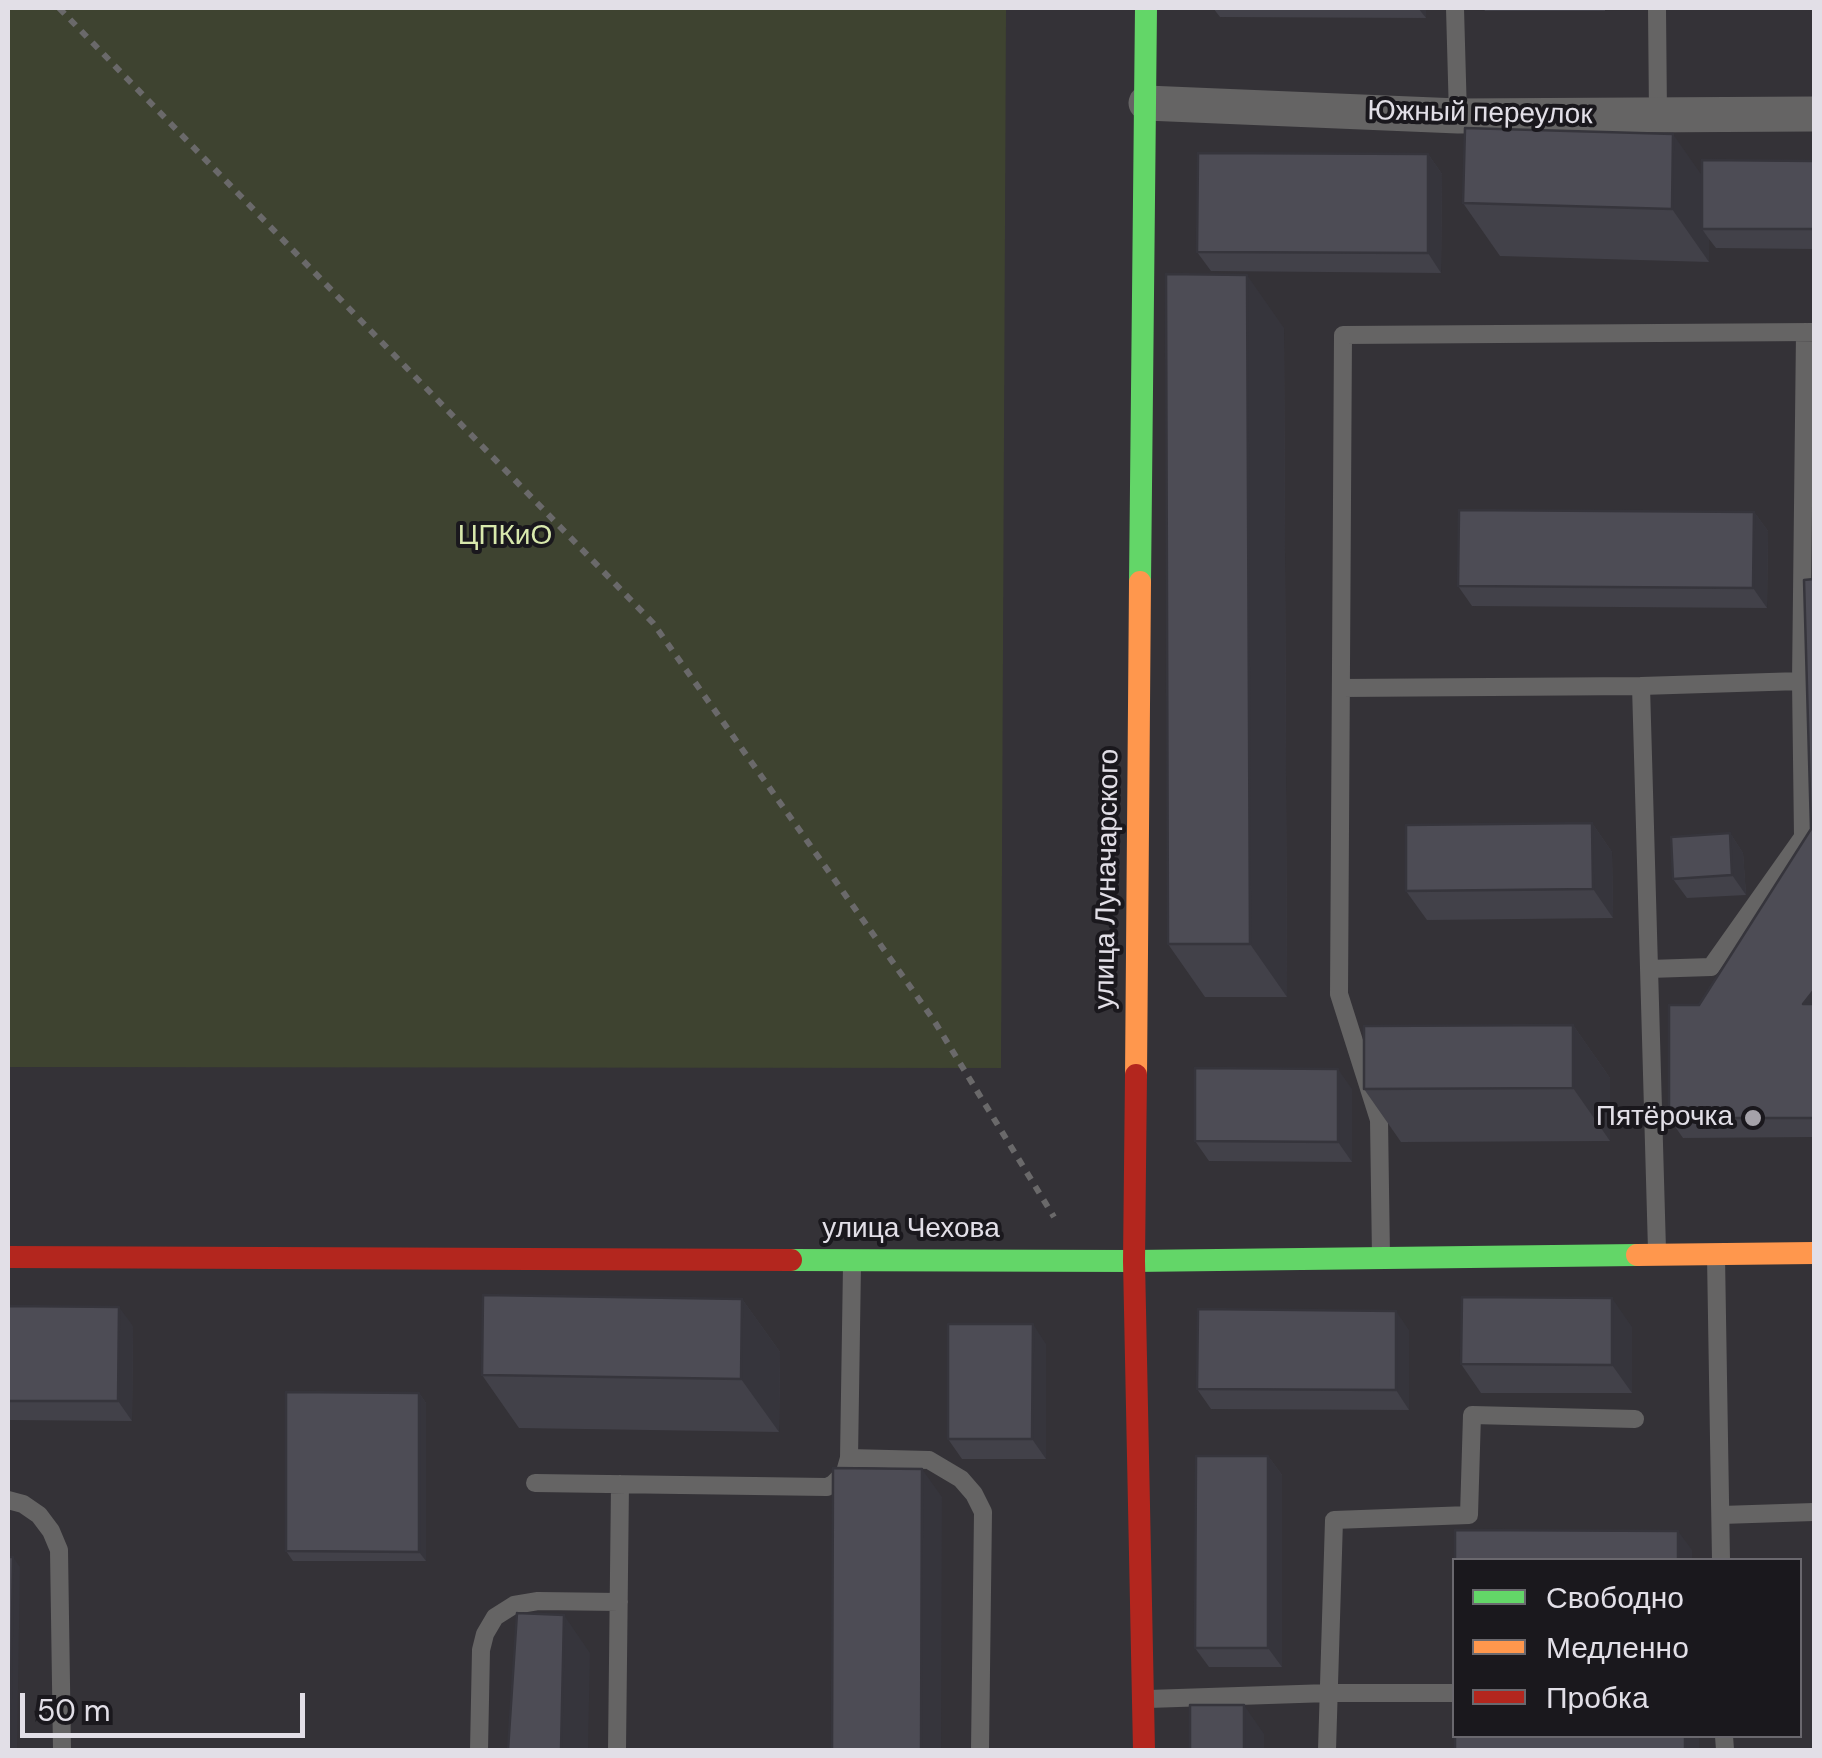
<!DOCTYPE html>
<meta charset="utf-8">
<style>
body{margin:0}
#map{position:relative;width:1822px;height:1758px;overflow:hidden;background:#343237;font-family:"DM Sans",sans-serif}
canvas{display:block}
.frame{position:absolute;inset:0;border:10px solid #e2dfe7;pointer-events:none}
.legend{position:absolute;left:1452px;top:1558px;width:350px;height:180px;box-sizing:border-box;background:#1a181d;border:2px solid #6a686e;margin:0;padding:12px 18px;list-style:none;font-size:30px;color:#e2dfe7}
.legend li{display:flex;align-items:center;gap:20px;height:50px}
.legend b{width:50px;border:2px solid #6a686e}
.scale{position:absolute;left:20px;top:1693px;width:285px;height:45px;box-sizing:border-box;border:5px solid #e2dfe7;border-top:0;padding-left:12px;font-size:30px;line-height:35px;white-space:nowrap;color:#e2dfe7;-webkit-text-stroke:8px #1a181d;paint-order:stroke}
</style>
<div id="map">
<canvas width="1822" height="1758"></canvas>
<div class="frame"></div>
<ul class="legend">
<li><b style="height:12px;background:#63d668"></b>Свободно</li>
<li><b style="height:12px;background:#ff974d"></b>Медленно</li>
<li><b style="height:12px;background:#b3261e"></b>Пробка</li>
</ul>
<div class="scale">50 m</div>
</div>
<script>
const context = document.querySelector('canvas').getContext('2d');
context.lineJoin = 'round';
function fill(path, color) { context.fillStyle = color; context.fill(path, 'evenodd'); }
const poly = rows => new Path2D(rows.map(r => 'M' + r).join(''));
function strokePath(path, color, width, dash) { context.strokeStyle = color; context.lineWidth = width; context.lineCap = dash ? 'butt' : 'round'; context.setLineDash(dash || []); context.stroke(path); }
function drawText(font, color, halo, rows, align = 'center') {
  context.font = font + ' "DM Sans",sans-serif'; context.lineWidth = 8; context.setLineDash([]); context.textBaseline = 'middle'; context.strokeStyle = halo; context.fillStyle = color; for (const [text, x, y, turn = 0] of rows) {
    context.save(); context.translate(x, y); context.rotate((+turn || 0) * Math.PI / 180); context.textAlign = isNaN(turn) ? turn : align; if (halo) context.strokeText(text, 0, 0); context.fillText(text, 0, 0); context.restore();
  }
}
fill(poly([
 [8,8,1006,8,1001,1068,8,1067]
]), '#3e4330');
strokePath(poly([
 [59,8,653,623,933,1019,1054,1217]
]), '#6a696a', 6, [8, 8]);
strokePath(poly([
 [1455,8,1458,116],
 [1657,8,1658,115],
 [1641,686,1801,681,1805,332],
 [1341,688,1641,686,1657,1250],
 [1649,969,1711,967,1803,837,1801,681],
 [1716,1256,1721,1560],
 [1381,1257,1379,1120,1339,994,1343,335,1814,332],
 [849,1458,929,1460,961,1479,974,1494,983,1512,980,1750],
 [535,1483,827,1487,833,1484,845,1472,849,1458,852,1265],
 [8,1500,23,1504,39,1515,51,1531,59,1550,62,1750],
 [1721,1515,1814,1512],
 [1148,1699,1329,1693,1454,1693],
 [1724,1736,1725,1750],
 [479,1750,481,1650,485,1634,495,1617,514,1605,538,1601,619,1602],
 [617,1750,620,1484],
 [1327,1750,1334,1520,1469,1515,1472,1415,1635,1419]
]), '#656464', 18);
strokePath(poly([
 [1146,103,1458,116,1814,114]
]), '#656464', 35);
strokePath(poly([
 [1140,582,1146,8],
 [791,1260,1134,1261,1637,1255]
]), '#63d668', 22);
strokePath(poly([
 [1136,1075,1140,582],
 [1637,1255,1814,1253]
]), '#ff974d', 22);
strokePath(poly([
 [1136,1075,1134,1261,1144,1750],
 [8,1257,791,1260]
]), '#b3261e', 22);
fill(poly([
 [1213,8,1426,8,1426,18,1220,17],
 [1483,8,1605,8,1605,11,1485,11],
 [1428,154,1442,174,1441,273,1211,271,1197,252],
 [1814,161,1814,249,1716,248,1709,239,1709,262,1500,256,1463,203],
 [1284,328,1287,997,1205,997,1168,944],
 [1754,512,1768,531,1767,608,1472,606,1458,586],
 [1814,579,1814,1137,1683,1138,1669,1118,1699,1005,1811,829],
 [1592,823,1612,852,1613,918,1427,920,1406,891],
 [1730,833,1743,853,1746,895,1687,898,1673,879],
 [1573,1025,1610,1078,1610,1141,1401,1142,1364,1089],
 [1352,1089,1352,1162,1209,1161,1195,1141],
 [742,1299,780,1352,779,1432,519,1428,482,1375],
 [8,1306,133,1326,132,1421,8,1420],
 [1632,1327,1632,1393,1481,1393,1461,1364],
 [1409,1330,1409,1410,1211,1409,1197,1389],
 [1046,1344,1046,1459,962,1459,948,1439],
 [419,1393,426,1403,426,1561,293,1561,286,1551],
 [1268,1456,1282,1475,1282,1667,1209,1667,1195,1648]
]), '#424149');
fill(poly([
 [1418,8,1426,8,1426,18],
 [1673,134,1710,187,1702,229,1709,239,1709,262,1672,209],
 [1428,154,1442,174,1441,273,1428,253],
 [1247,275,1284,328,1287,997,1250,944],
 [1754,512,1768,531,1767,608,1753,588],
 [1592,823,1612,852,1613,918,1593,889],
 [1730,833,1743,853,1746,895,1732,875],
 [1814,990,1814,1021,1803,1004],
 [1573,1025,1610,1078,1610,1141,1573,1088],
 [1338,1069,1352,1089,1352,1162,1338,1142],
 [1612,1298,1632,1327,1632,1393,1612,1365],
 [742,1299,780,1352,779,1432,741,1379],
 [119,1307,133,1326,132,1421,118,1401],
 [1396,1311,1409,1330,1409,1410,1396,1390],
 [1033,1324,1046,1344,1046,1459,1032,1439],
 [419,1393,426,1403,426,1561,419,1552],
 [1268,1456,1282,1475,1282,1667,1268,1648],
 [922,1469,942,1497,941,1750,921,1750],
 [1678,1531,1692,1550,1692,1560,1678,1560],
 [13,1557,20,1567,17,1750,10,1750],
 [564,1615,590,1653,588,1750,561,1750],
 [1244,1705,1264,1734,1264,1750,1244,1750],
 [1685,1736,1699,1736,1699,1750,1685,1750]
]), '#36353c');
const building = poly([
 [1465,128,1673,134,1672,209,1463,203,1465,128],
 [1198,153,1428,154,1428,253,1197,252,1198,153],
 [1702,160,1814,161,1814,229,1702,229,1702,160],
 [1166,274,1247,275,1250,944,1168,944,1166,274],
 [1459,510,1754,512,1753,588,1458,586,1459,510],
 [1814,579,1814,990,1803,1004,1814,1004,1814,1118,1669,1118,1669,1005,1699,1005,1811,829,1804,580,1814,579],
 [1592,823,1593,889,1406,891,1406,825,1592,823],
 [1730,833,1732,875,1673,879,1671,837,1730,833],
 [1573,1025,1573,1088,1364,1089,1364,1026,1573,1025],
 [1195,1068,1338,1069,1338,1142,1195,1141,1195,1068],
 [483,1295,742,1299,741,1379,482,1375,483,1295],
 [1462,1297,1612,1298,1612,1365,1461,1364,1462,1297],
 [8,1306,119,1307,118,1401,8,1401,8,1306],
 [1198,1309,1396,1311,1396,1390,1197,1389,1198,1309],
 [948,1324,1033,1324,1032,1439,948,1439,948,1324],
 [286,1392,419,1393,419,1552,286,1551,286,1392],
 [1196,1456,1268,1456,1268,1648,1195,1648,1196,1456],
 [833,1468,922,1469,921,1750,832,1750,833,1468],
 [1455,1530,1678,1531,1678,1560,1455,1560,1455,1530],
 [8,1557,13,1557,10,1750,8,1750,8,1557],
 [517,1613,564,1615,561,1750,508,1750,517,1613],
 [1190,1705,1244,1705,1244,1750,1190,1750,1190,1705],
 [1455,1736,1685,1736,1685,1750,1455,1750,1455,1736]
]);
fill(building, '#4d4c55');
strokePath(building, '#36353c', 2.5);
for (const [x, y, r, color] of [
 [1753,1118,10,"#a5a2a9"]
]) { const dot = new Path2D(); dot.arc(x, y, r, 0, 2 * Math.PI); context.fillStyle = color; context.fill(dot); strokePath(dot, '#1a181d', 4); }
drawText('28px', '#e2dfe7', '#1a181d', [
 ["Южный переулок",1480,114,1],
 ["улица Луначарского",1108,879,-89],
 ["улица Чехова",911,1230]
]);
drawText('28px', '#d8e8ac', '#1a181d', [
 ["ЦПКиО",505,537]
]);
drawText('28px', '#e2dfe7', '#1a181d', [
 ["Пятёрочка",1733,1118]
], 'right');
</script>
